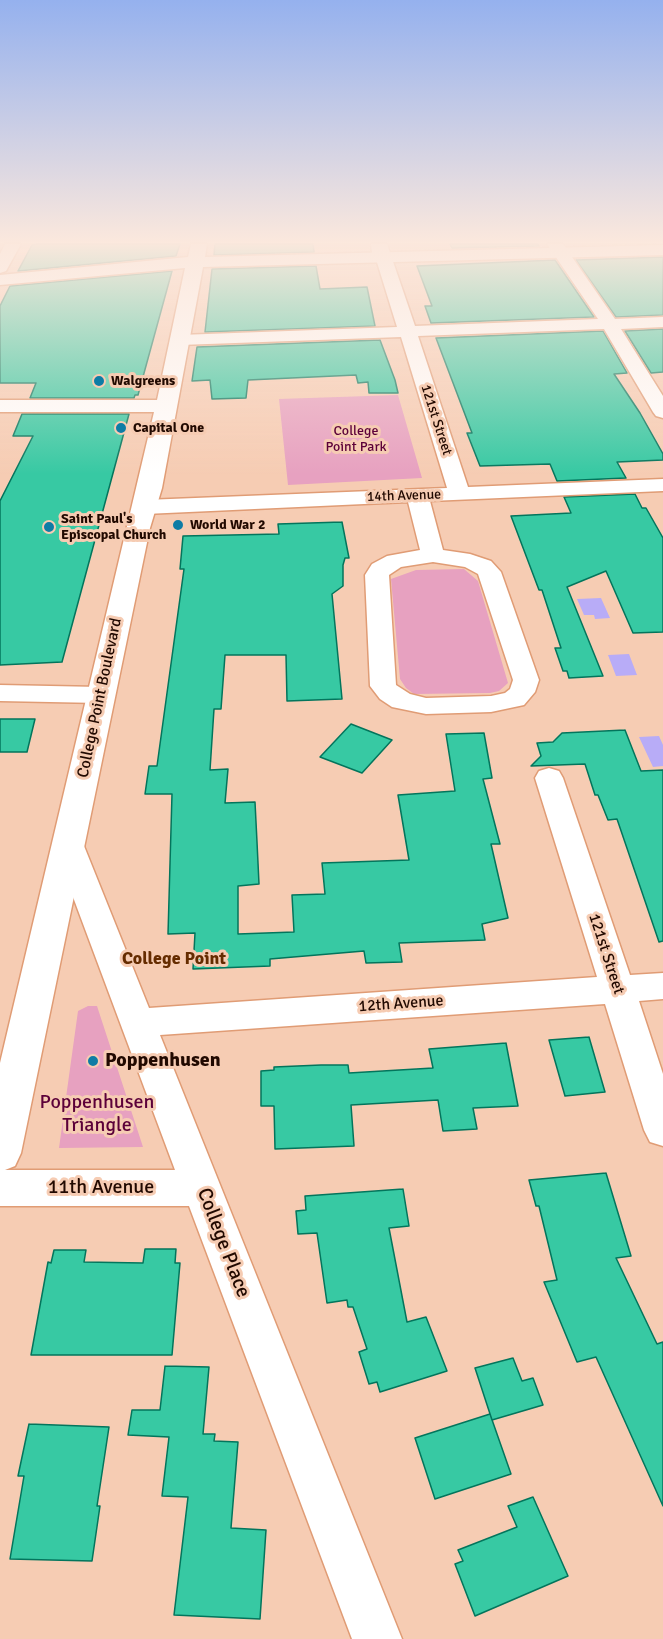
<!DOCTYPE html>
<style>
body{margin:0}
canvas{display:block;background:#f6ccb3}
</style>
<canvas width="663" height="1639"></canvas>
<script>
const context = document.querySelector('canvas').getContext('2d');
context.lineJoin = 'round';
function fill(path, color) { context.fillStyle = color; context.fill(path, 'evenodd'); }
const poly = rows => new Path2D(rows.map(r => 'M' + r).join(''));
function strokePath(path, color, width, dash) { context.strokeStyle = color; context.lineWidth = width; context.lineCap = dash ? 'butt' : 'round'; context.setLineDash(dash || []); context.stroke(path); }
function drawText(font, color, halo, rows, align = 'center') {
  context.font = font + ' Signika,sans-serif'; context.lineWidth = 6; context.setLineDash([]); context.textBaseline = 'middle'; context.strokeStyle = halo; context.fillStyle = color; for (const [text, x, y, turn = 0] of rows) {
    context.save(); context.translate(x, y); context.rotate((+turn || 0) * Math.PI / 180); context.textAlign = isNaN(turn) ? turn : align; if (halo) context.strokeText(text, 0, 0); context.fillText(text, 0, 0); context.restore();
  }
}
fill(poly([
 [398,395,422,478,288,485,279,399],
 [464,569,478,581,508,683,499,691,490,693,414,694,406,688,400,679,391,579,416,570],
 [88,1006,97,1006,143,1147,59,1148,78,1011]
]), '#e7a1c0');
fill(poly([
 [601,598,610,618,595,619,594,615,584,615,577,599],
 [629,654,637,675,616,676,608,655],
 [659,736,663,745,663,766,653,767,639,737]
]), '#b8acf7');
const building = poly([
 [36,244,180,244,176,256,18,271,32,245,36,244],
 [215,244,313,244,314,252,214,255,215,244],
 [450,244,538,244,539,246,452,248,450,244],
 [663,257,663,315,616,317,576,260,663,257],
 [555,260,594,317,431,323,425,306,432,306,417,266,555,260],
 [316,266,320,289,367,287,375,326,205,332,212,269,316,266],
 [172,271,138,395,135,395,134,398,30,398,36,383,0,383,0,306,10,286,172,271],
 [663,329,663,372,651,373,625,331,663,329],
 [603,331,627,373,614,374,640,413,663,454,663,460,617,462,626,478,557,481,550,464,480,466,467,433,472,433,436,338,603,331],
 [380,340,395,380,398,393,369,393,368,382,358,383,356,375,248,380,246,398,212,399,210,380,192,381,197,347,380,340],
 [22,414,129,414,62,662,0,665,0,501,33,436,13,436,22,414],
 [635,494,642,508,646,508,663,538,663,632,633,633,606,571,567,587,603,676,569,678,567,671,563,671,555,648,561,648,542,590,539,590,511,516,571,513,564,497,635,494],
 [342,522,349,558,345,558,343,565,343,586,332,594,342,699,287,701,286,655,225,655,221,709,214,709,210,770,228,769,225,803,255,802,257,842,259,884,238,886,238,934,294,932,292,895,325,894,322,863,409,860,398,795,455,791,446,734,484,733,492,778,483,779,500,844,491,844,508,918,482,924,485,940,399,943,402,962,366,963,364,951,270,959,270,966,193,969,195,933,168,934,172,794,145,794,149,766,157,766,184,569,180,569,183,536,279,534,278,524,342,522],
 [0,719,35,719,27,752,0,752,0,719],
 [351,724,392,740,362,773,320,757,351,724],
 [625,730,641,771,663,770,663,941,659,942,617,819,608,820,598,795,595,795,585,764,531,766,541,756,537,743,553,742,562,733,625,730],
 [589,1037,605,1092,565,1096,549,1040,589,1037],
 [506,1043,518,1106,473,1108,477,1129,443,1131,438,1100,351,1105,354,1146,275,1149,274,1106,261,1106,261,1071,274,1070,274,1067,321,1065,348,1065,349,1073,433,1068,429,1049,506,1043],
 [606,1173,631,1256,616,1258,657,1344,663,1342,663,1506,596,1357,577,1362,544,1282,557,1280,539,1206,536,1206,529,1180,606,1173],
 [403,1189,409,1226,389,1228,407,1322,426,1317,447,1371,380,1392,377,1382,369,1384,359,1352,367,1349,353,1307,348,1307,347,1300,327,1303,317,1233,298,1234,296,1211,306,1210,305,1196,403,1189],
 [145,1249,176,1249,175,1263,180,1263,172,1355,31,1355,48,1262,51,1263,54,1250,86,1250,84,1262,143,1263,145,1249],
 [513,1358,522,1381,533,1378,543,1405,492,1420,475,1368,513,1358],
 [165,1366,209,1367,203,1434,215,1434,214,1441,238,1442,231,1528,266,1530,260,1619,174,1615,188,1497,162,1496,169,1437,128,1435,132,1410,160,1410,165,1366],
 [490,1414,511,1474,435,1499,415,1438,490,1414],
 [29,1424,109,1427,97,1506,100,1506,92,1561,10,1559,24,1476,18,1476,29,1424],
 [533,1497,568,1576,475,1616,455,1564,463,1561,458,1550,517,1527,508,1506,533,1497]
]);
fill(building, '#37c9a3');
strokePath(building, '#03755c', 1.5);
const minor = poly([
 [5,244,21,244,6,271,0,273,0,254,5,244],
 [371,244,387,244,415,326,598,319,547,244,563,244,615,319,663,317,663,327,621,329,663,396,663,418,656,416,653,412,604,329,418,336,468,487,663,479,663,491,430,501,443,550,470,554,491,561,501,572,539,680,535,692,524,705,491,712,426,714,392,707,380,699,370,686,365,575,372,564,387,556,420,550,408,502,145,514,137,512,134,507,137,502,145,500,447,488,401,337,180,345,174,344,171,340,174,336,180,335,397,327,376,259,372,253,371,244],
 [433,562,465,567,478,574,513,680,510,689,505,693,491,696,426,698,410,694,396,685,389,575,401,567,433,562],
 [0,685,100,687,109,689,113,695,109,701,100,703,0,701,0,685],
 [549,768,559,771,563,778,630,975,663,973,663,999,639,1001,663,1074,663,1146,650,1142,644,1130,605,1004,160,1035,402,1639,352,1639,189,1206,0,1206,0,1170,175,1170,54,846,58,838,69,835,80,838,84,846,149,1008,597,977,535,778,539,771,549,768]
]);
const tertiary = poly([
 [191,244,207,244,205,257,663,245,663,255,203,267,162,488,150,528,21,1153,15,1166,0,1172,0,1063,154,412,0,412,0,400,157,400,185,268,0,285,0,275,188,257,191,244]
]);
strokePath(minor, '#e09c75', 3);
strokePath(tertiary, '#e09c75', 3);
fill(minor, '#fff');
fill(tertiary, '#fff');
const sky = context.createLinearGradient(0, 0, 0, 474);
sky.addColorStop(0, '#95b1ee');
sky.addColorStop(0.51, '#fbe8dd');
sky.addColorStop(1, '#fbe8dd00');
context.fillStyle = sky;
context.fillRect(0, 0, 663, 474);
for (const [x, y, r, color] of [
 [99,381,6,"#0e7ca5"],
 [121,428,6,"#0e7ca5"],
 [178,525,6,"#0e7ca5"],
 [49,527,6,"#0e7ca5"],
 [93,1061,6,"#0e7ca5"]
]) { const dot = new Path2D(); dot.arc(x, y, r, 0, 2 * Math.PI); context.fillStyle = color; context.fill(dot); strokePath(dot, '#f6ccb3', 2); }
drawText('bold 14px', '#210900', '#f6ccb3', [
 ["Walgreens",111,381],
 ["Capital One",133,428],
 ["Saint Paul's",61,519],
 ["Episcopal Church",61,535],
 ["World War 2",190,525]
], 'left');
drawText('14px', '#210900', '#f6ccb3', [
 ["121st Street",436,420,72],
 ["14th Avenue",404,496,-2]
]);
drawText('14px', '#5c0039', '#f6ccb3', [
 ["College",356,431],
 ["Point Park",356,447]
]);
drawText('16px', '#210900', '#f6ccb3', [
 ["College Point Boulevard",100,698,-78],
 ["121st Street",606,954,72],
 ["12th Avenue",401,1004,-4]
]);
drawText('bold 18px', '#652c00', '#f6ccb3', [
 ["College Point",174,959]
]);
drawText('bold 20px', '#210900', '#f6ccb3', [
 ["Poppenhusen",105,1061]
], 'left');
drawText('20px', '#5c0039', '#f6ccb3', [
 ["Poppenhusen",97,1103],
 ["Triangle",97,1126]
]);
drawText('20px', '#210900', '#f6ccb3', [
 ["11th Avenue",101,1188],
 ["College Place",223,1243,69]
]);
</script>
